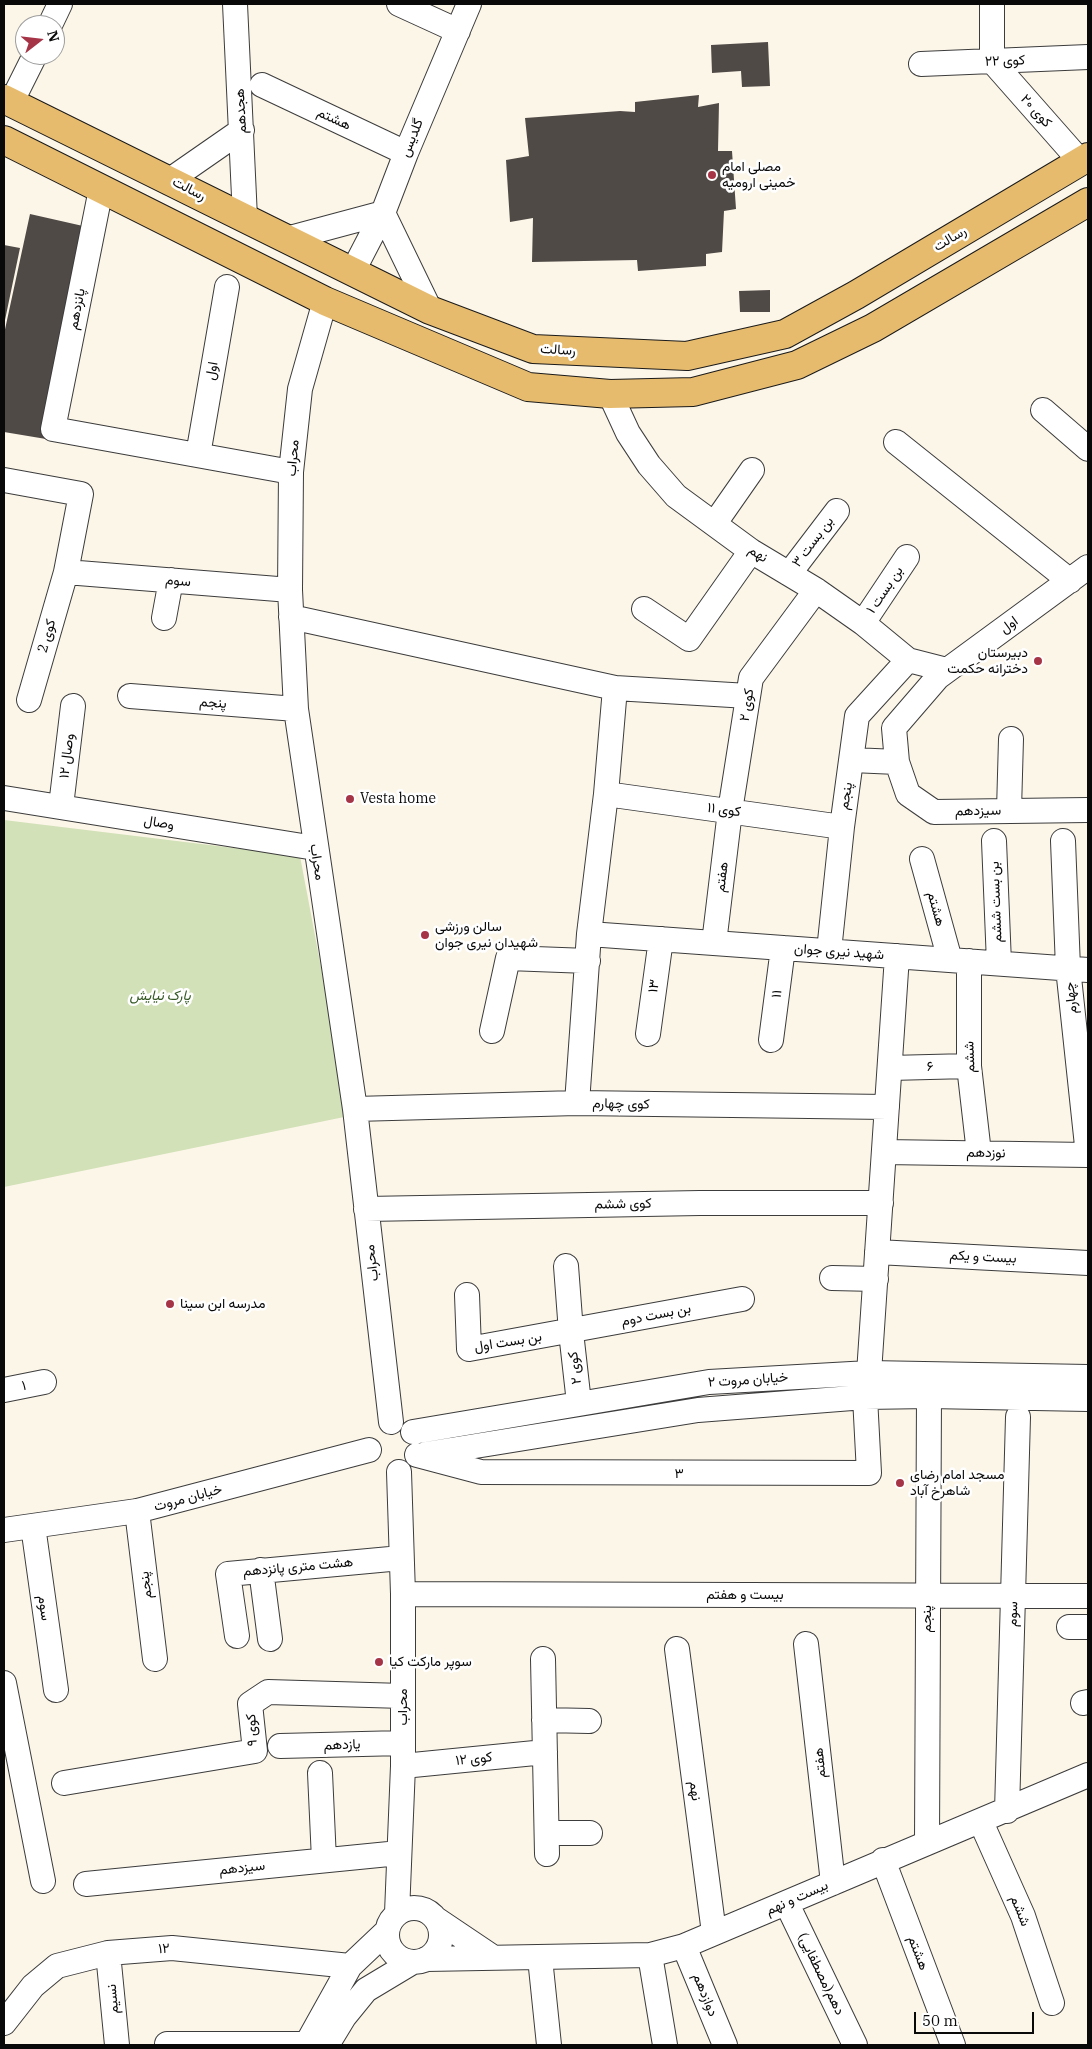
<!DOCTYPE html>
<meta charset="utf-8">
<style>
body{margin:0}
#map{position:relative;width:1092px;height:2049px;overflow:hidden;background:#fcf6e9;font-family:"IBM Plex Serif",serif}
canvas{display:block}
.frame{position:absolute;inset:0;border:5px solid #090909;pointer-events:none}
.north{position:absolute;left:15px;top:15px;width:50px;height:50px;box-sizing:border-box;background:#fff;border:1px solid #9d9d9d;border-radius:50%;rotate:74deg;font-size:14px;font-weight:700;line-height:20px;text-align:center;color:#090909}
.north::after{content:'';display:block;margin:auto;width:18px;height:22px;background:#a63447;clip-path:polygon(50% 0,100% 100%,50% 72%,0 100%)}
.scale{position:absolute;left:914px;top:2012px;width:120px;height:22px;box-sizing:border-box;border:2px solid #090909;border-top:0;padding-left:6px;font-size:15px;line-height:18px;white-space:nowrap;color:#090909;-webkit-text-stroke:4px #fff;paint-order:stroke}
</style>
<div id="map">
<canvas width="1092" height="2049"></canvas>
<div class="frame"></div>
<div class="north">N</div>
<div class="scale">50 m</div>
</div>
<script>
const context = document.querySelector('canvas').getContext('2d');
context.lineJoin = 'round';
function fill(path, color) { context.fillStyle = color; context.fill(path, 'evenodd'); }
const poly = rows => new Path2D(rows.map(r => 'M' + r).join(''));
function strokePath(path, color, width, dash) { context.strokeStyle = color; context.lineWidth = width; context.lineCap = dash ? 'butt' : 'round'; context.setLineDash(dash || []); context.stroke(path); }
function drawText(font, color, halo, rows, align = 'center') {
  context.font = font + ' "IBM Plex Serif",Vazirmatn,serif'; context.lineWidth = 5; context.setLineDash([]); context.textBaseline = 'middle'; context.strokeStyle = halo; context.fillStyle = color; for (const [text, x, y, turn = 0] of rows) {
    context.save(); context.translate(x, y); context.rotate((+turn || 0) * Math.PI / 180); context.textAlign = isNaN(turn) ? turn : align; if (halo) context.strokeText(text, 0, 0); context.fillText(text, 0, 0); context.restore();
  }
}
fill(poly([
 [4,820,300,856,349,1116,4,1187]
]), '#d2e1b7');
fill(poly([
 [768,42,770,86,742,87,741,71,712,73,711,45],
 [699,95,698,107,719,103,718,151,732,151,736,209,724,211,722,252,706,254,706,266,638,271,637,260,532,262,533,218,510,222,506,160,529,156,525,118,620,111,635,112,635,102],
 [30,214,83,226,46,439,4,432,4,334],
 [4,245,20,248,5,320,4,320],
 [770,290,770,312,740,312,739,291]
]), '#504a47');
const minor = poly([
 [235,4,245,218],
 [399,4,458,31],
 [50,25,60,4],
 [992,61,1081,162],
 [992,61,992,4],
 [921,64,1088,57],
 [262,85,406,153],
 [11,103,35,55],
 [170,180,242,130],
 [101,189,53,429,291,472],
 [286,239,383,213,430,310],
 [353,271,383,213,406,153,469,4],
 [325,301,300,389,291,472,290,590,296,709,355,1109,391,1422],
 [610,394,628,433,649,465,676,496,751,551,816,590,863,623,908,660,947,670],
 [1043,410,1088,449],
 [896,442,1070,581],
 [198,455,227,287],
 [4,480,81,494,66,572,29,700],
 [715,523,752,470],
 [1088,567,938,677,894,728,897,762,908,794,934,812,1088,810],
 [66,572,290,590],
 [789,574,837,511],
 [644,609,689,639,751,551],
 [291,617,615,688,606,794,589,934,577,1103],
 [164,618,171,580],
 [863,623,907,557],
 [615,688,748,696],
 [130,696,296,709],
 [852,760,897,762],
 [606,794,842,827],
 [4,798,315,848],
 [61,806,73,706],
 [1009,810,1011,739],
 [994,841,999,963],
 [1063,841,1068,968,1088,1155],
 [922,859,950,960],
 [589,934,1088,970],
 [714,943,730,811,751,678,816,590],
 [829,951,842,827,857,716,908,660],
 [969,961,969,1066,979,1153],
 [492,1031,508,958,588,961],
 [648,1034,661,939],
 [771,1040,783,948],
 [890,1068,969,1066],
 [355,1109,577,1103,887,1107],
 [884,1152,1088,1155],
 [366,1209,700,1203,881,1203],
 [877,1252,1088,1263],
 [566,1266,571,1332,579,1403],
 [832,1278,876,1279],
 [467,1295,469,1349,742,1299],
 [4,1390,44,1382],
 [413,1432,709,1382,869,1373,1088,1377],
 [426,1454,698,1410,865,1397,929,1396,1088,1399],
 [417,1455,481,1472,869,1473,865,1397,869,1373,897,956],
 [137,1511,155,1659],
 [33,1526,56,1690],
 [4,1530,137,1511,369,1450],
 [261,1570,270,1639],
 [403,1594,1088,1596],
 [1069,1627,1088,1627],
 [237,1636,228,1574,401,1558],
 [806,1644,833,1883],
 [677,1649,714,1933],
 [543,1659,547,1854],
 [4,1683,43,1881],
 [1083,1703,1088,1702],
 [544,1720,589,1721],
 [280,1746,403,1743],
 [403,1766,545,1752],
 [320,1773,324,1860],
 [64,1783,255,1751,250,1704,268,1692,403,1696],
 [1007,1811,1018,1417],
 [981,1822,1023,1916,1052,2003],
 [547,1833,590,1833],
 [927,1843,929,1396],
 [883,1860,953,2045],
 [86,1884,399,1853],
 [787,1904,855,2045],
 '387 1935a27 27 0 1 1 54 0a27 27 0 1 1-54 0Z',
 [397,1913,403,1766,403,1594,399,1472],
 [436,1919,491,1956],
 [684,1946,725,2045],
 [108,1953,117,2045],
 [650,1955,665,2045],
 [540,1958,549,2045],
 [426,1959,650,1955,684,1946,1088,1775],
 [4,2023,33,1986,57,1966,108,1953,172,1948,350,1966],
 [167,2044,306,2044],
 [306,2045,350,1966,387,1931],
 [327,2045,344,2017,366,1990,411,1963]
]);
const major = poly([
 [4,99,430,310,533,349,687,356,785,334,856,295,1088,157],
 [4,140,325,301,528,387,610,394,693,392,797,365,873,328,1088,202]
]);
strokePath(minor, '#3c3c3c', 26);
strokePath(major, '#1a1a1a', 30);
strokePath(minor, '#fff', 24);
strokePath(major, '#e7bb6e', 28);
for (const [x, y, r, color] of [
 [712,175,5,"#a63447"],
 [1038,661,5,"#a63447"],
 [350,799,5,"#a63447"],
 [425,935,5,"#a63447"],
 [170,1304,5,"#a63447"],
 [900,1483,5,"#a63447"],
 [379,1662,5,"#a63447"]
]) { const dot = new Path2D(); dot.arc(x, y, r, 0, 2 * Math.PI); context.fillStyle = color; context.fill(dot); strokePath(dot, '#fff', 2); }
drawText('14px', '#090909', '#fff', [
 ["کوی ۲۲",1005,61,-2],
 ["هجدهم",241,111,-93],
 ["کوی ۲۰",1036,111,48],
 ["هشتم",334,119,25],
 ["گلدیس",412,138,-68],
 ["رسالت",189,189,27],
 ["رسالت",950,239,-31],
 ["پانزدهم",77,309,-79],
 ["رسالت",558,350,3],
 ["اول",212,371,-80],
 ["محراب",293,458,-85],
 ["بن بست ۳",813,542,-53],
 ["نهم",758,554,33],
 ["سوم",178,581,5],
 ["بن بست ۱",885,590,-56],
 ["اول",1009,625,-36],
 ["کوی 2",47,636,-74],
 ["پنجم",213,703,4],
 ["کوی ۲",747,705,-81],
 ["وصال ۱۲",67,756,-83],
 ["پنجم",846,796,-81],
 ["کوی ۱۱",724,810,8],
 ["سیزدهم",978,811,-1],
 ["وصال",159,823,9],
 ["محراب",317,862,81],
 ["هفتم",722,877,-83],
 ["بن بست ششم",996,902,-92],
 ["هشتم",936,909,75],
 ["شهید نیری جوان",839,952,4],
 ["۱۳",654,986,-82],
 ["۱۱",777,994,-83],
 ["چهارم",1071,998,-96],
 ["ششم",970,1057,-92],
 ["۶",930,1067,-1],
 ["کوی چهارم",621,1104,1],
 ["نوزدهم",986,1153,1],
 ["کوی ششم",623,1204,-1],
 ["بیست و یکم",983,1257,3],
 ["محراب",372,1263,-97],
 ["بن بست دوم",656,1315,-11],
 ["بن بست اول",508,1342,-9],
 ["کوی ۲",575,1368,-97],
 ["خیابان مروت ۲",748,1380,-4],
 ["۱",24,1386,-11],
 ["۳",679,1474],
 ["خیابان مروت",188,1498,-15],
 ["هشت متری پانزدهم",298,1567,-5],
 ["پنجم",146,1585,-97],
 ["بیست و هفتم",745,1595],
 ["سوم",44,1608,82],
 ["سوم",1013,1614,-88],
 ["پنجم",927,1619,-90],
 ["محراب",403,1707,-90],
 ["کوی ۹",252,1730,-93],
 ["یازدهم",342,1745,-2],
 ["کوی ۱۲",474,1759,-6],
 ["هفتم",820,1763,-96],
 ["نهم",695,1791,83],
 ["سیزدهم",242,1868,-6],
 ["بیست و نهم",797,1898,-24],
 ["ششم",1020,1911,68],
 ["۱۲",164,1949,-3],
 ["هشتم",918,1953,69],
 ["دهم(مصطفایی)",821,1974,64],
 ["دوازدهم",705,1995,68],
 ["نسیم",113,1999,-95]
]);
drawText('14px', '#090909', '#fff', [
 ["مصلی امام",722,167],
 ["خمینی ارومیه",722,183],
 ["دبیرستان",1028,653,"right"],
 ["دخترانه حکمت",1028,669,"right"],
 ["Vesta home",360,799],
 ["سالن ورزشی",435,927],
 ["شهیدان نیری جوان",435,943],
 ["مدرسه ابن سینا",180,1304],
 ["مسجد امام رضای",910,1475],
 ["شاهرخ آباد",910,1491],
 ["سوپر مارکت کیا",389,1662]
], 'left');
drawText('italic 14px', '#345823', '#fff', [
 ["پارک نیایش",160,996]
]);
</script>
